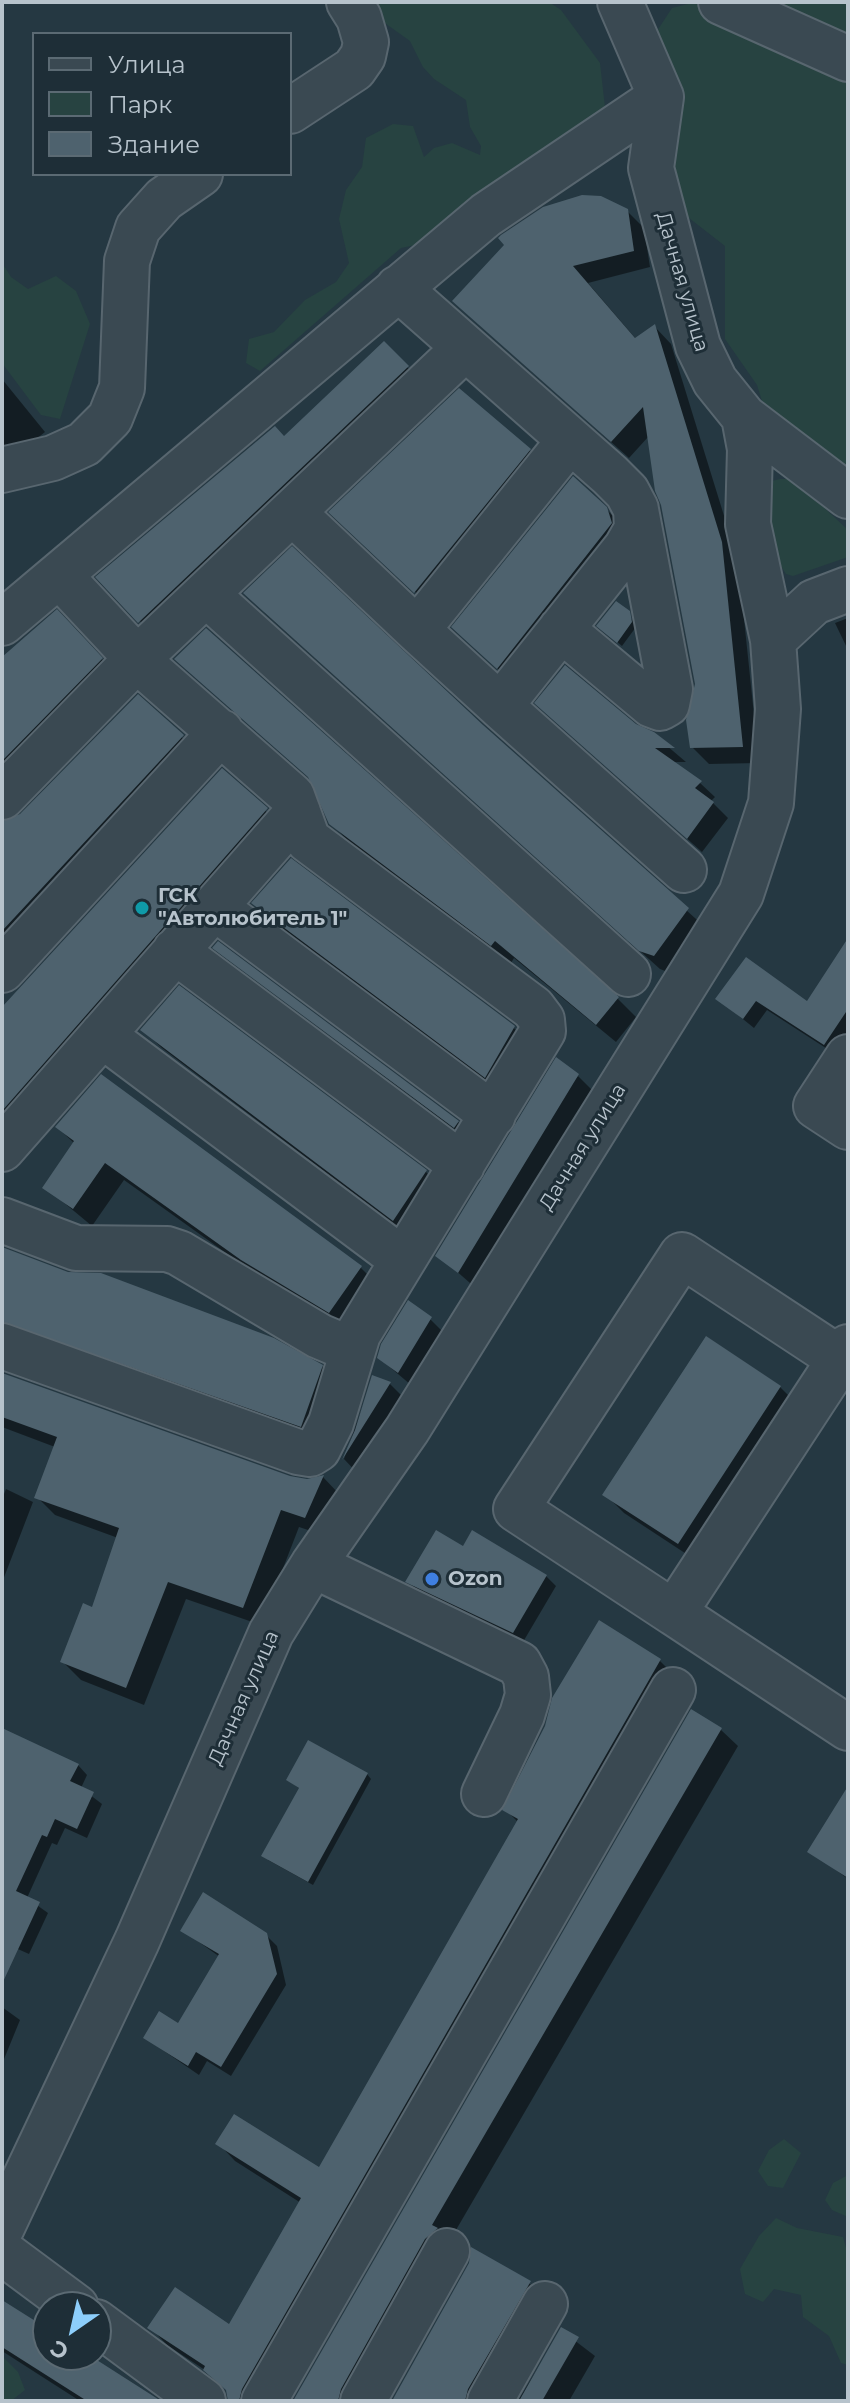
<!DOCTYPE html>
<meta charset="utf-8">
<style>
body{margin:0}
#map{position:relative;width:850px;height:2403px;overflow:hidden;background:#253842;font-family:Montserrat,sans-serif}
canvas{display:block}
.frame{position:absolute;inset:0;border:4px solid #b7c3cc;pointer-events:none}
.legend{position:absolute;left:32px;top:32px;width:260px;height:144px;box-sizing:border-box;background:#1e2e37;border:2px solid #5b6a73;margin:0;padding:10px 14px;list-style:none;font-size:24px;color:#b7c3cc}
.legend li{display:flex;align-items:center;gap:16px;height:40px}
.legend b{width:40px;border:2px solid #5b6a73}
.north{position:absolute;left:32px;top:2291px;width:80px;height:80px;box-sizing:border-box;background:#1e2e37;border:2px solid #5b6a73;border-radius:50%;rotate:214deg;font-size:22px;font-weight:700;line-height:32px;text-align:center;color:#b7c3cc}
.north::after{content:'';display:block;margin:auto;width:28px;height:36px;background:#8dcefb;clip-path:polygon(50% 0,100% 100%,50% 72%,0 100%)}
</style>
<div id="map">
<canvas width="850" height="2403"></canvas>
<div class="frame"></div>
<ul class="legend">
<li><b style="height:10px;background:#3a4952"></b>Улица</li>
<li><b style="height:22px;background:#274341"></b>Парк</li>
<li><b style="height:22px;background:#4e626e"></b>Здание</li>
</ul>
<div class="north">С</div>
</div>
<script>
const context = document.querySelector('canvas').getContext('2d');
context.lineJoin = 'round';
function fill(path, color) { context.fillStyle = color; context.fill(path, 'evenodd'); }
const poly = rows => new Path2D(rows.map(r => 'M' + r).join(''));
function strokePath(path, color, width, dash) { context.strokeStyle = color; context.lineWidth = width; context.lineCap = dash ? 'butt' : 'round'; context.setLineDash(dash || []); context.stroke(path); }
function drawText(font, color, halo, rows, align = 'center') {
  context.font = font + ' Montserrat,sans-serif'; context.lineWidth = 6; context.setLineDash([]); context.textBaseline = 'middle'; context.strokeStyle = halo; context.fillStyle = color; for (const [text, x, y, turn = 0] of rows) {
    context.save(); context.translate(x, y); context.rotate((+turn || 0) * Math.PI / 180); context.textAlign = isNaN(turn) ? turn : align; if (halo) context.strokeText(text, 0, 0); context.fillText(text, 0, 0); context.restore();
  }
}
fill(poly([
 [370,2,549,2,561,10,600,63,607,125,435,241,401,248,260,371,246,363,249,339,274,332,305,300,336,282,349,263,339,219,346,190,362,167,366,138,393,124,413,126,424,157,434,148,452,143,480,155,481,146,470,127,466,100,434,79,423,67,410,41,375,16],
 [696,2,848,2,848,474,766,414,757,385,725,339,725,246,680,211,655,34,672,8],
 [2,263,11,277,28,289,56,276,76,291,90,324,60,419,41,415,2,363],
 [780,479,789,479,802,487,848,530,848,557,793,576,786,574,779,563,764,495,772,481],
 [784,2139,801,2153,783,2188,768,2186,758,2171,769,2150],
 [848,2175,848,2217,832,2210,825,2200,833,2183],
 [776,2218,797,2228,843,2237,848,2255,848,2365,841,2363,829,2336,803,2317,801,2295,774,2289,763,2302,745,2294,740,2269,759,2236],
 [2,2356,18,2372,25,2390,11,2401,2,2401]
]), '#274341');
fill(poly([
 [627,211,644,228,650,267,588,283,636,339,655,327,671,344,738,561,759,763,709,764,692,747,697,684,649,436,629,458,472,318],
 [384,344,426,386,158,640,98,577,284,438],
 [2,379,45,432,5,464,2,461],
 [529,450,542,464,429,605,344,525],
 [605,508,621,524,513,683,469,642],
 [264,612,482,726,706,928,673,974,660,969],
 [628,613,636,627,622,646,603,630],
 [848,618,848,650,835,623],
 [75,631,120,678,2,799,2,662],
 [138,697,201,755,2,968,2,823,21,816],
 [552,718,635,726,653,734,686,762,672,762,700,783,715,797,711,801,728,818,702,852],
 [222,771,284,828,2,1149,2,1011],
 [312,780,617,998,636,1017,616,1042,514,958,511,963,350,843,331,823],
 [291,860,515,1029,534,1047,505,1095,272,922,254,903],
 [848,941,848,1033,835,1054,767,1010,754,1028,718,999,747,959,808,1004],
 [225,957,458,1122,468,1132,465,1137],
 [179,988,426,1172,445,1191,412,1238,162,1048,143,1030],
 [578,1076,596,1094,478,1290,438,1255],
 [57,1127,360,1267,378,1285,348,1330,261,1278,124,1180,92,1226,45,1187,75,1144],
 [2,1249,321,1366,339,1384,319,1443,2,1347],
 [430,1319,449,1338,417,1390,379,1358],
 [707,1339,780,1387,799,1406,697,1561,624,1513,605,1494],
 [2,1375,289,1478,307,1481,323,1477,340,1495,323,1535,299,1527,261,1625,186,1599,144,1705,81,1680,63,1662,93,1609,118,1538,55,1515,37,1497,55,1447,2,1427],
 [373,1378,390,1384,409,1403,361,1477,344,1459],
 [6,1489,33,1502,3,1580,2,1499],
 [463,1549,546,1576,556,1586,523,1642,418,1591,408,1581],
 [599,1623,660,1661,677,1678,262,2401,229,2401,228,2391,208,2372,167,2345,150,2327,230,2326,301,2203,235,2161,218,2143,320,2170,519,1823,505,1809],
 [720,1729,738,1746,449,2242,361,2401,295,2401],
 [2,1748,78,1765,87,1775,81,1788,102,1804,87,1838,65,1828,57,1845,52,1843,27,1898,48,1913,29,1954,2,1942],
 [367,1774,371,1779,313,1885,268,1860,300,1789,288,1780],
 [848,1820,848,1879,810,1851],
 [182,1930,266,1935,277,1946,286,1985,231,2076,207,2061,199,2075,145,2038,179,2025,220,1957],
 [2,2007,20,2020,2,2064],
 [529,2283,546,2300,488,2401,394,2401],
 [2,2310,48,2332,48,2355,83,2355,154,2401,80,2401,2,2351],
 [561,2330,595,2356,569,2401,518,2401]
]), '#0007');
fill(poly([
 [582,195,601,196,628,209,634,251,573,266,635,338,655,324,722,542,743,747,690,748,686,720,695,684,661,505,655,491,643,407,611,442,452,301,504,245,498,238,501,235,543,207],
 [384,341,409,366,138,623,95,577,275,426,284,436],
 [459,388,531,449,414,593,328,512],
 [573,476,607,507,612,523,497,669,451,627],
 [292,546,483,725,689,908,654,956,639,951,243,593],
 [616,601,630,611,632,622,617,643,596,626],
 [57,609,103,658,2,761,2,657],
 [206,628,619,997,596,1025,495,941,491,946,329,824,308,777,174,659],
 [565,665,636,724,654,732,675,748,655,748,702,781,695,788,714,802,687,839,534,703],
 [138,694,184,735,2,931,2,821,20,814],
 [222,768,268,808,2,1111,2,1007],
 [291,858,515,1026,485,1078,251,903],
 [848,938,848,1009,824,1045,756,1001,743,1019,715,999,746,957,807,1001],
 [218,941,459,1121,454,1128,212,948],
 [179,985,427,1170,393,1221,140,1030],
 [556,1057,579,1074,458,1273,435,1256],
 [101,1074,362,1266,329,1313,241,1260,105,1163,73,1209,42,1188,74,1141,55,1127],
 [2,1247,68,1272,101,1273,274,1338,323,1365,301,1427,2,1322],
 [408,1300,432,1317,398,1373,377,1358,381,1344],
 [706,1336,781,1386,678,1544,602,1495],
 [2,1373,290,1476,307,1479,324,1475,305,1518,281,1510,243,1608,168,1582,126,1688,60,1662,83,1603,92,1607,119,1528,34,1498,57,1437,2,1417],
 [372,1375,391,1382,342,1460,355,1430],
 [436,1530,463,1546,472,1530,547,1575,513,1633,405,1582],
 [599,1620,661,1659,242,2389,239,2401,228,2401,226,2390,203,2370,205,2366,147,2328,175,2287,229,2324,301,2198,215,2144,234,2114,319,2167,518,1819,502,1810,545,1726,552,1698],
 [691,1709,722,1728,432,2225,438,2228,425,2239,341,2389,338,2401,293,2401],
 [2,1728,79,1764,70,1781,94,1792,77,1829,55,1819,47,1837,42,1835,16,1891,40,1902,2,1984],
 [308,1740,368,1773,308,1882,261,1856,299,1788,286,1780],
 [848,1786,848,1878,807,1852],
 [203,1892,267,1933,277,1974,221,2067,196,2052,188,2066,143,2038,159,2011,178,2023,219,1954,180,1931],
 [471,2247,531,2281,468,2389,465,2401,392,2401,469,2263],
 [2,2300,48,2329,48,2355,89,2355,161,2401,87,2401,2,2347],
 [561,2327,579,2337,542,2401,519,2401]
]), '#4e626e');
const minor = poly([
 [721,2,848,59],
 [290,111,354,69,363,56,366,42,359,18,349,2],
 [398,288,610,475,627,492,636,509,637,529,626,548,500,706,684,870],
 [744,417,848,496],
 [2,470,53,458,84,444,110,418,122,388,127,261,138,228,164,199,200,174],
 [293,513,417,630],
 [206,594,628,974],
 [2,623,486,215,661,97],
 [561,629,652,705,660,708,667,704,670,689,636,510],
 [773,640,814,602,848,589],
 [500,706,417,630,570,440],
 [2,797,137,659,465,348],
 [214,907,493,1115],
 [175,951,462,1165],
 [2,970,221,732],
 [102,1035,403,1260],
 [848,1057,816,1106,848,1127],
 [2,1149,298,812],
 [2,1220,76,1248,167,1249,179,1253,319,1336,352,1350],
 [2,1346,298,1452,310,1454,318,1449,331,1423,358,1334,543,1031,542,1020,533,1008,308,840,292,796,145,667,59,575],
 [848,1347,674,1613,848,1728],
 [313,1565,519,1664,526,1677,528,1695,522,1715,484,1794],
 [674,1613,516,1509,682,1255,840,1359],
 [2,2227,137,1941,271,1633,313,1565,407,1430,741,894,771,803,778,709,773,640,748,524,750,449,744,417,715,381,698,346,651,168,661,97,620,2],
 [2,2252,76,2307],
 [96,2322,203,2401],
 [264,2401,673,1690],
 [363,2401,447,2251],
 [490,2401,545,2304]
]);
strokePath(minor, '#58666f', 48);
strokePath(minor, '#3a4952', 44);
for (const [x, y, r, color] of [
 [142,908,8,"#0f9aa8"],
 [432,1579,8,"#3f7fe0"]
]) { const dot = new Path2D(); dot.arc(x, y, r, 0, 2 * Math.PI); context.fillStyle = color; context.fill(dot); strokePath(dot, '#1e2e37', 3); }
drawText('20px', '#b7c3cc', '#1e2e37', [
 ["Дачная улица",682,282,74],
 ["Дачная улица",583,1147,-58],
 ["Дачная улица",244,1698,-66]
]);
drawText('bold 20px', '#b7c3cc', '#1e2e37', [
 ["ГСК",158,896],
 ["\"Автолюбитель 1\"",158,919],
 ["Ozon",448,1579]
], 'left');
</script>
